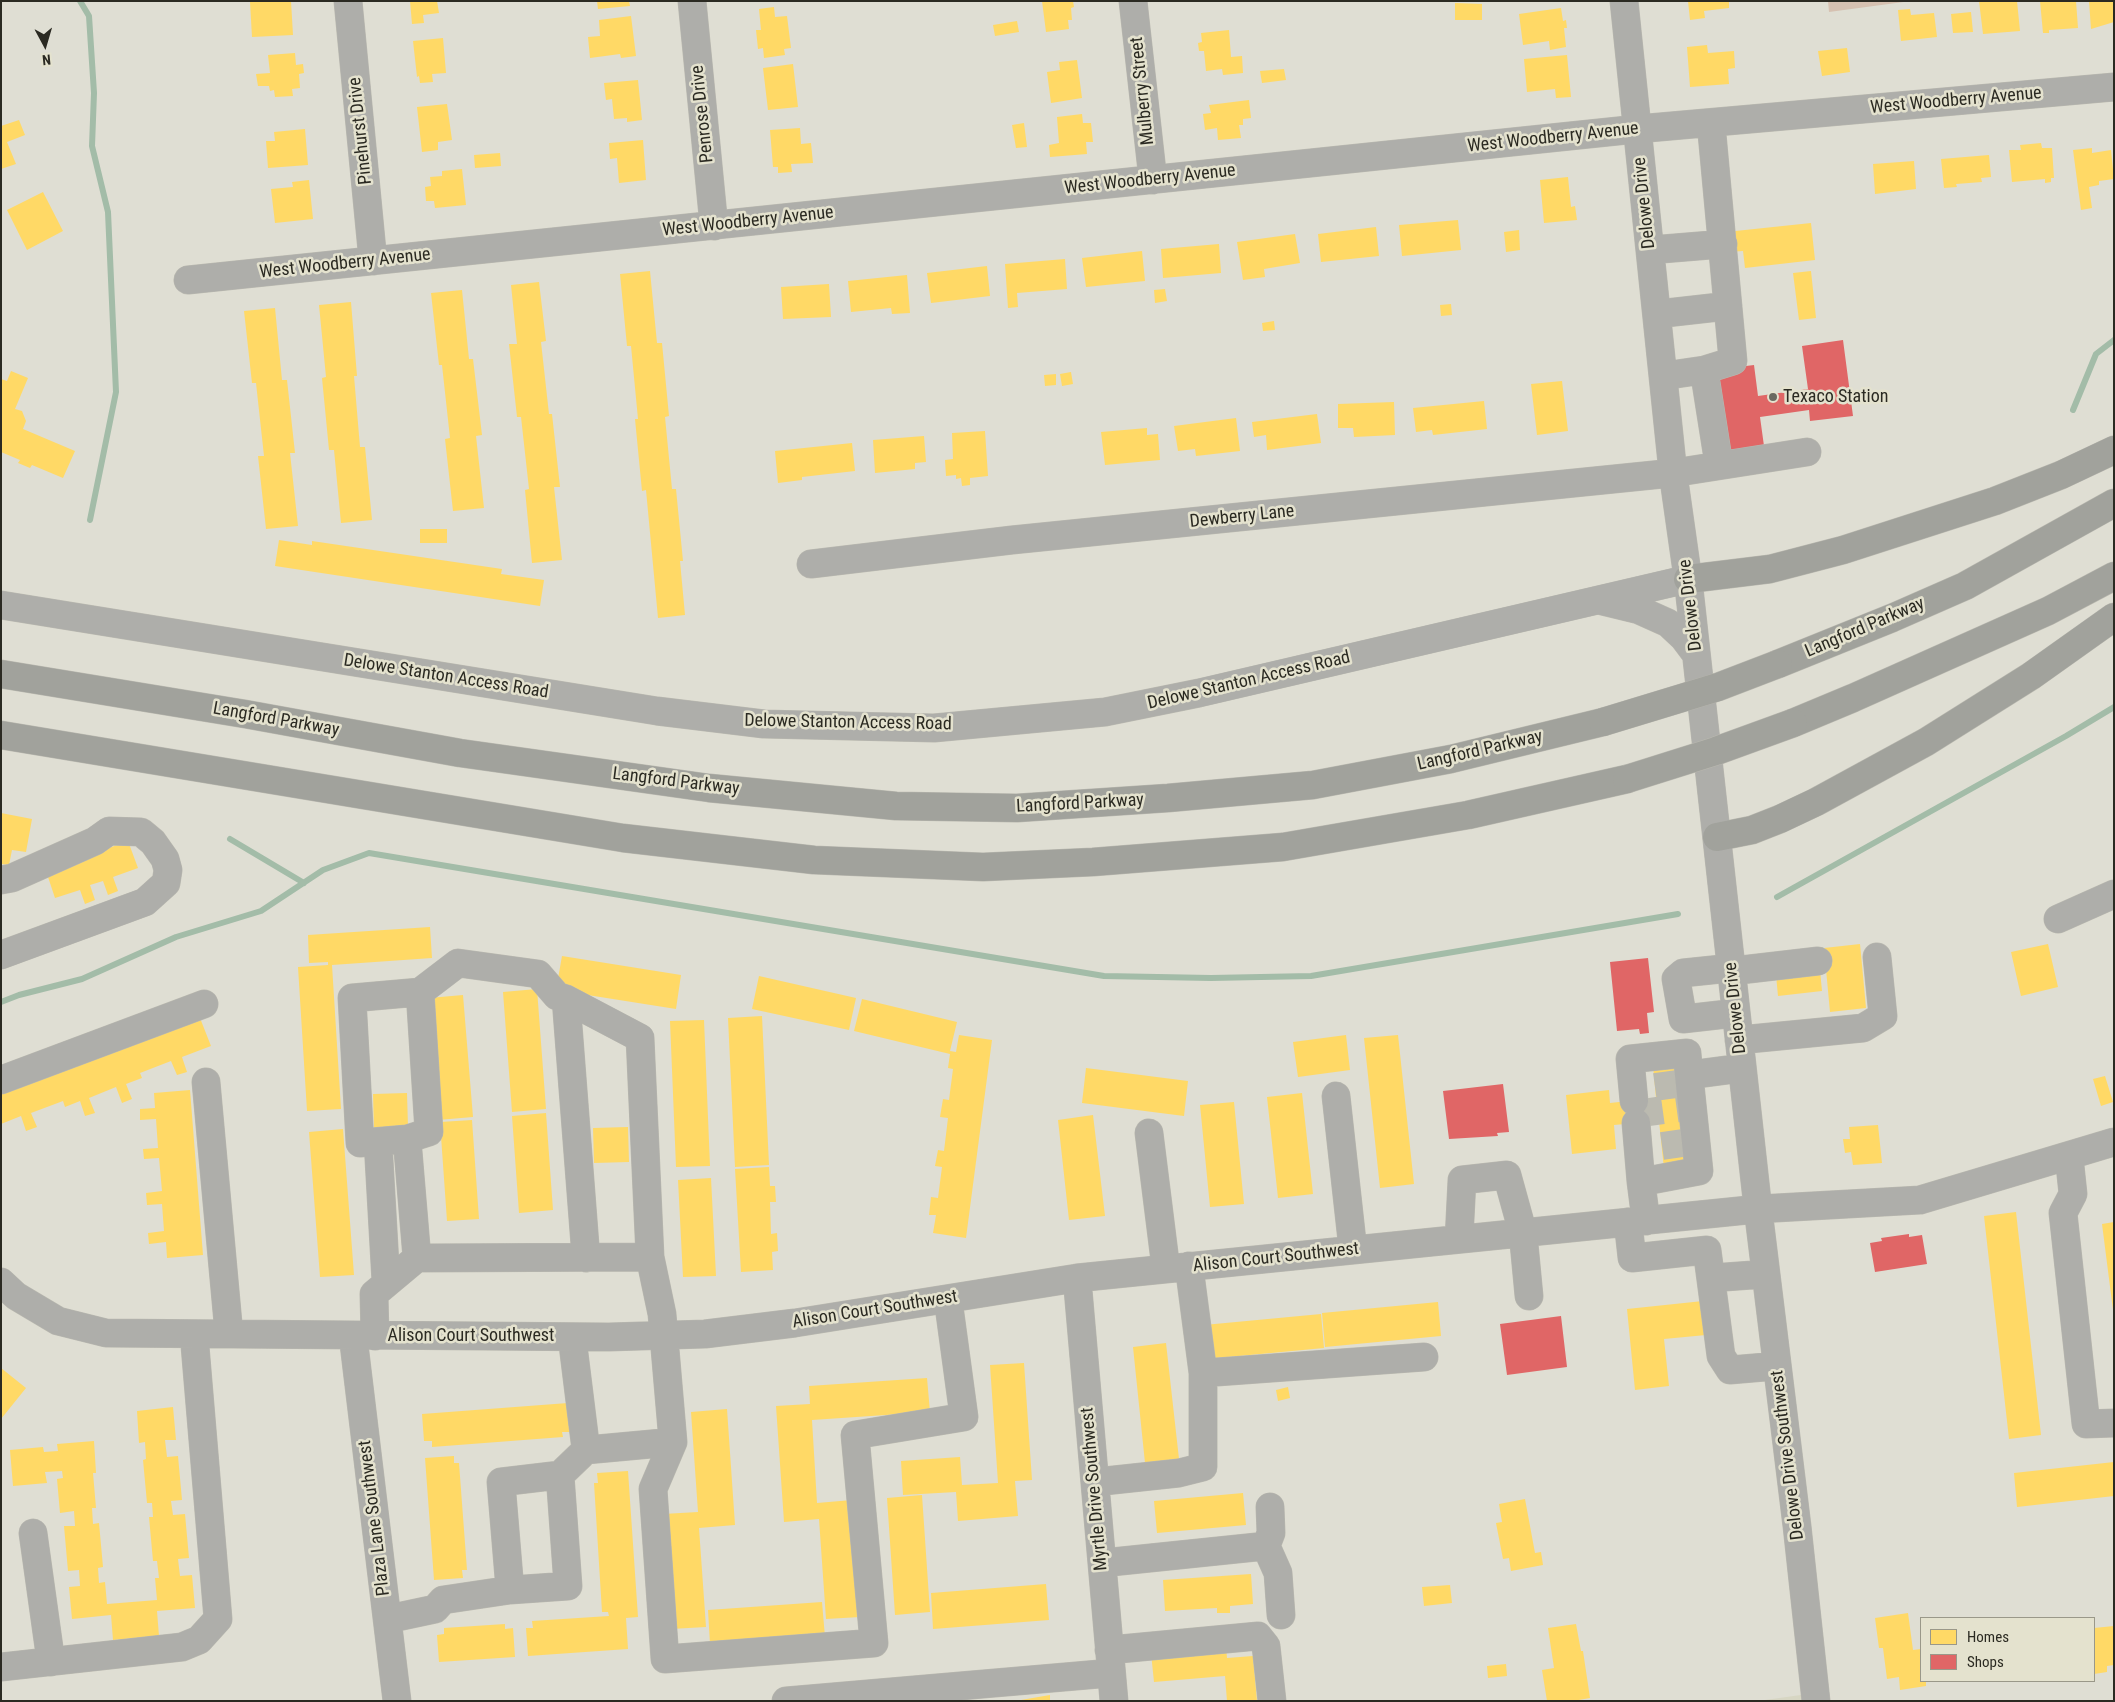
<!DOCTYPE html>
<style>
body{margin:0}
#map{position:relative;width:2115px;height:1702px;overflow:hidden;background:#dfded3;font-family:"Roboto Condensed",sans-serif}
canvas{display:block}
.frame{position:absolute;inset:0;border:2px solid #2b2a22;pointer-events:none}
.legend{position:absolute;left:1920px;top:1617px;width:175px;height:65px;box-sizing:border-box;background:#e4e2ce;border:1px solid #9a9889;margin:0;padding:6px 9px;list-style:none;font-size:15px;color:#2b2a22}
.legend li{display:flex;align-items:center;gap:10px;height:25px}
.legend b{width:25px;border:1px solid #9a9889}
.north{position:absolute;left:20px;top:20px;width:50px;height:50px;-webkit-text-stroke:4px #e4e2ce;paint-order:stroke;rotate:174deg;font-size:14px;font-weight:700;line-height:20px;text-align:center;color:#2b2a22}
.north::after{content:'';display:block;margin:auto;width:18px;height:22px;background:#2b2a22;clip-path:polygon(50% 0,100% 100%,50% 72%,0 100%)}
</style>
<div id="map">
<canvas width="2115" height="1702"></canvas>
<div class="frame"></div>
<ul class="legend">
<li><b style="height:14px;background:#ffd966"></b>Homes</li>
<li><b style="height:14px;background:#e06666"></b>Shops</li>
</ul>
<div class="north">N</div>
</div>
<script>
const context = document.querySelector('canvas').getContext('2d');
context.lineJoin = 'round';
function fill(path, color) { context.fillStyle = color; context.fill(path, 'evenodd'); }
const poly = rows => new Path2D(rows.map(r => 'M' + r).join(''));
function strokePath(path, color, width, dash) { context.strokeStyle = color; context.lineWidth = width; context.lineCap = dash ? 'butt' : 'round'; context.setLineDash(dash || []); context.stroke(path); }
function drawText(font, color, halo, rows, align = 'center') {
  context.font = font + ' "Roboto Condensed",sans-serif'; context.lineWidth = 5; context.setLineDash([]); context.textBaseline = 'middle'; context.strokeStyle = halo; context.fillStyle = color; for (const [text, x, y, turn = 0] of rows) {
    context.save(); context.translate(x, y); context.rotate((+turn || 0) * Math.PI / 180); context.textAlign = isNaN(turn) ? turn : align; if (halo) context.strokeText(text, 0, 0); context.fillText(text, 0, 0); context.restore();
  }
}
fill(poly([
 [1815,1693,1816,1701,1758,1701]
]), '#d7d6c3');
fill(poly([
 [1828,1,1911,1,1829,12]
]), '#d6c1b1');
fill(poly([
 [291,1,293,35,252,37,250,2],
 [410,1,437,1,439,13,423,15,424,23,412,24],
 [597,1,629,1,630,6,598,9],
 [1042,1,1073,1,1074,7,1071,8,1072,20,1068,20,1069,29,1046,32],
 [1688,1,1729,1,1729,8,1704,11,1705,18,1690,20],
 [1979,1,2017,1,2020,31,1983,34],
 [2040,1,2076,1,2078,28,2049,30,2049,33,2043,33],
 [2089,1,2114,1,2114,22,2091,29],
 [1455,3,1482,4,1482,20,1455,20],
 [774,7,775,17,787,16,791,48,784,49,785,55,764,58,763,48,758,49,756,30,761,30,759,9],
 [1561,8,1563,21,1566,20,1567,28,1564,28,1566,47,1550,50,1549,41,1523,45,1519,14],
 [1910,9,1911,15,1934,13,1937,37,1901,41,1898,10],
 [1971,12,1973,32,1953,33,1951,14],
 [631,16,636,56,621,58,620,54,590,58,588,37,600,36,599,20],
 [1017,21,1019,32,995,36,993,25],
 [1229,30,1231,57,1242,56,1243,73,1223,75,1222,69,1206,71,1204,51,1199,51,1198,43,1202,42,1201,33],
 [443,38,446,73,432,74,433,82,420,83,419,76,417,77,413,41],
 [1707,45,1708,53,1734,51,1735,68,1728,69,1729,84,1690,87,1687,47],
 [1847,48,1850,72,1822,76,1818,51],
 [295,53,296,65,303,64,304,73,299,74,300,88,292,89,293,96,275,97,274,90,270,91,269,86,258,86,256,74,270,73,268,55],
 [1567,55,1571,97,1556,98,1555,89,1527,92,1524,59],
 [1077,60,1082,98,1051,103,1047,72,1060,70,1059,62],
 [793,64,798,107,768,110,763,68],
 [1284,69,1286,80,1262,83,1260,71],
 [638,80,642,120,627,122,627,118,614,119,612,99,606,100,604,83],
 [1249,100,1251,118,1243,119,1243,125,1239,125,1241,138,1218,140,1217,128,1205,130,1203,114,1211,113,1209,105],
 [447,104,452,140,438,142,438,150,422,152,417,107],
 [1082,114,1083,123,1091,123,1093,142,1086,142,1087,154,1050,157,1049,145,1059,143,1057,117],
 [19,120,25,135,7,142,16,164,1,169,1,126],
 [1024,123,1027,147,1016,148,1012,125],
 [800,128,801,144,811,143,813,163,791,164,792,172,778,173,778,167,773,167,770,130],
 [305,129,308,165,268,168,266,141,275,141,274,132],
 [643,140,646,180,619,183,617,158,610,159,609,143],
 [2041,143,2042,148,2052,148,2054,178,2051,178,2051,182,2045,183,2045,179,2012,182,2009,150,2021,150,2020,145],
 [2092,148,2092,153,2111,150,2114,179,2099,181,2099,185,2089,187,2092,208,2081,210,2073,150],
 [500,153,501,166,475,168,474,155],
 [1989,155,1991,177,1981,178,1982,182,1956,184,1957,187,1944,188,1941,159],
 [1914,161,1916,189,1875,194,1873,164],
 [462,169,466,205,435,208,434,201,426,201,425,187,431,186,430,177,442,176,442,171],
 [1568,177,1571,207,1575,206,1577,220,1544,223,1540,180],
 [309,180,313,219,275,223,271,189,293,187,292,182],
 [43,192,63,231,27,250,7,210],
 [1458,220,1461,250,1402,256,1399,225],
 [1811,223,1815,260,1745,268,1743,251,1728,252,1726,232],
 [1376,227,1379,256,1321,262,1318,234],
 [1519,230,1520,250,1506,252,1504,232],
 [1295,234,1300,263,1264,269,1265,277,1243,280,1237,242],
 [1219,244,1221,273,1163,278,1161,249],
 [1142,251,1145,281,1086,287,1082,258],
 [1065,259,1067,289,1017,293,1018,307,1008,308,1005,264],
 [987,266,990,296,931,303,927,273],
 [650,271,657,343,662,343,669,416,665,417,672,489,676,489,683,561,680,561,685,615,658,618,646,490,642,491,635,419,638,419,631,346,627,346,620,274],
 [1811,271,1816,318,1799,320,1793,273],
 [907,275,910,313,892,314,891,308,851,312,848,281],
 [539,282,546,341,541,342,549,414,552,414,560,487,554,487,562,560,532,563,525,490,529,489,521,417,517,417,509,344,517,344,511,285],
 [829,284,831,317,783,319,781,287],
 [1165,289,1167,301,1155,303,1154,290],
 [462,290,469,359,473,359,482,435,476,436,484,508,453,511,445,439,450,438,442,365,439,365,431,293],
 [351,302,357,376,354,376,360,447,365,447,372,520,341,523,334,450,329,450,322,378,326,377,319,305],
 [1451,304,1452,315,1441,316,1440,305],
 [275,308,282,380,287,380,295,453,290,453,298,526,266,529,258,456,264,456,256,383,252,383,244,311],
 [1274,321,1275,330,1263,331,1262,323],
 [11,371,28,378,15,409,22,411,26,421,23,429,75,451,63,478,32,465,30,468,18,463,20,460,1,452,1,379,7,381],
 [1071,372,1073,384,1062,386,1060,374],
 [1056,374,1056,385,1045,386,1044,375],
 [1562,381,1568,431,1537,435,1531,384],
 [1484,401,1487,429,1433,435,1432,430,1416,432,1413,408],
 [1394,402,1395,435,1354,437,1353,428,1338,428,1338,404],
 [1317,414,1321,443,1267,450,1266,435,1254,437,1252,422],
 [1236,418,1240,451,1196,456,1195,449,1178,451,1174,426],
 [1147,428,1147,435,1158,434,1160,460,1105,465,1101,432],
 [985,431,988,476,970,478,970,485,962,486,961,478,956,479,956,475,946,476,945,460,953,459,952,433],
 [924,436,926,462,915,463,915,469,875,473,873,440],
 [852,443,855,471,802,477,802,480,778,483,775,451],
 [420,529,447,529,447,543,420,543],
 [279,540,312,545,312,541,502,569,501,574,544,580,540,606,275,566],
 [1,813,32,819,26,852,12,850,9,865,1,864],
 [128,841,138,868,113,877,118,891,108,895,103,881,90,885,95,900,85,904,80,890,55,898,46,871],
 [430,927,432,958,332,965,341,1109,307,1111,298,967,328,965,328,962,309,963,308,935],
 [1860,944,1866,1008,1830,1012,1824,948],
 [2048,944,2058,987,2021,996,2011,952],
 [562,956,681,975,676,1009,556,990],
 [1820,970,1822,991,1778,996,1776,975],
 [759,976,856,998,849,1030,752,1009],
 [537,989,546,1109,512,1112,503,992],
 [463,995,473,1117,438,1120,429,998],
 [862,999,957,1022,950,1051,956,1052,959,1035,992,1040,966,1238,933,1233,936,1215,929,1215,931,1197,938,1198,942,1167,935,1166,938,1150,944,1151,948,1118,940,1117,943,1099,949,1100,953,1069,948,1068,950,1054,854,1031],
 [762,1016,769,1165,735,1167,728,1018],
 [200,1018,211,1046,182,1057,187,1072,177,1075,171,1061,140,1073,142,1078,126,1084,132,1099,122,1103,116,1087,89,1098,95,1113,85,1116,80,1101,65,1107,63,1101,31,1113,37,1127,26,1131,21,1116,1,1124,1,1093],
 [704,1020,710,1166,676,1167,670,1021],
 [1346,1035,1350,1070,1298,1077,1293,1042],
 [1398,1035,1414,1184,1380,1188,1364,1038],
 [1674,1063,1686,1166,1664,1169,1659,1121,1614,1125,1616,1149,1572,1154,1566,1095,1609,1090,1610,1103,1656,1098,1653,1066],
 [1086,1068,1188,1081,1184,1116,1082,1103],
 [2105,1076,2113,1102,2101,1106,2093,1079],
 [190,1090,203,1255,167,1258,166,1242,149,1244,148,1233,164,1231,162,1204,147,1205,146,1193,162,1191,159,1158,144,1159,143,1149,158,1148,156,1119,140,1120,140,1109,155,1108,154,1093],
 [407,1093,408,1127,374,1128,373,1094],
 [1302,1093,1313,1194,1278,1198,1267,1097],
 [1234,1102,1244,1204,1210,1207,1200,1105],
 [546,1113,553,1210,519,1213,512,1116],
 [1093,1115,1105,1216,1069,1220,1058,1120],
 [472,1120,479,1219,447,1221,440,1122],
 [1878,1125,1882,1163,1853,1165,1851,1152,1845,1153,1843,1139,1850,1139,1849,1127],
 [628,1127,629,1162,594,1163,593,1128],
 [343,1129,354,1275,320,1277,309,1132],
 [769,1167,770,1186,775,1186,776,1202,770,1202,771,1234,777,1233,778,1251,772,1252,773,1270,741,1272,735,1169],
 [711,1178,716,1276,683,1277,678,1180],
 [2016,1212,2041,1435,2009,1439,1984,1216],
 [2114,1222,2114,1310,2113,1310,2102,1224],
 [1703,1301,1706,1335,1664,1339,1669,1386,1635,1390,1627,1309],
 [1438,1302,1441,1336,1325,1347,1322,1313],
 [1321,1314,1324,1348,1207,1359,1204,1325],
 [1166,1343,1179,1459,1145,1463,1133,1347],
 [1024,1363,1032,1480,1015,1481,1018,1516,958,1521,956,1492,903,1495,901,1461,960,1457,962,1485,998,1483,990,1365],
 [1,1368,26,1388,1,1419],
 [927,1378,930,1412,812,1420,817,1503,852,1500,860,1617,826,1619,819,1519,784,1522,776,1406,810,1404,809,1386],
 [1288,1387,1290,1398,1278,1401,1276,1390],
 [568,1403,570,1432,562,1432,563,1437,432,1447,432,1441,424,1441,422,1414],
 [173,1407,176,1440,165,1440,167,1457,178,1456,182,1500,171,1501,173,1515,185,1514,189,1558,178,1559,180,1576,192,1575,195,1608,157,1611,159,1636,113,1640,111,1615,72,1619,69,1587,80,1586,79,1570,68,1571,64,1526,75,1526,74,1511,60,1513,57,1479,63,1478,62,1471,45,1472,47,1483,13,1486,10,1450,43,1447,44,1452,58,1451,57,1444,94,1441,96,1473,93,1473,96,1508,92,1508,93,1524,99,1523,103,1567,98,1568,99,1583,105,1582,107,1604,157,1600,155,1578,159,1578,157,1561,153,1561,149,1517,153,1517,152,1503,147,1503,143,1460,146,1459,145,1442,139,1443,137,1411],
 [727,1409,735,1525,699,1528,706,1627,671,1629,663,1514,698,1512,691,1412],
 [454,1456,454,1463,459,1463,467,1570,462,1570,463,1578,434,1580,425,1458],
 [2114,1462,2114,1496,2017,1507,2014,1473],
 [628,1471,638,1617,626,1618,628,1649,528,1656,526,1628,533,1628,532,1621,609,1616,608,1612,602,1612,594,1483,598,1483,597,1473],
 [1243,1493,1246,1525,1157,1533,1154,1501],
 [922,1495,930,1612,895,1615,887,1498],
 [1525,1499,1535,1553,1541,1552,1543,1565,1511,1571,1509,1558,1503,1559,1496,1523,1502,1522,1499,1504],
 [1251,1574,1253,1604,1230,1606,1230,1613,1217,1613,1217,1608,1165,1611,1163,1580],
 [1046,1584,1049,1620,933,1629,931,1593],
 [1450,1585,1452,1603,1424,1606,1422,1587],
 [822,1602,825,1637,710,1644,708,1610],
 [1908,1613,1913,1650,1921,1649,1921,1681,1926,1681,1926,1686,1900,1690,1899,1677,1887,1679,1883,1648,1879,1648,1875,1618],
 [505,1624,505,1629,513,1628,515,1657,439,1662,437,1635,444,1634,444,1628],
 [1576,1624,1581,1651,1583,1651,1590,1698,1573,1701,1547,1701,1542,1670,1554,1668,1548,1628],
 [2114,1626,2114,1665,2107,1666,2107,1672,2094,1674,2094,1628],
 [1226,1647,1227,1658,1253,1656,1257,1701,1227,1701,1225,1676,1154,1682,1151,1653],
 [1506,1664,1507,1676,1488,1678,1487,1666],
 [1050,1695,1050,1701,1021,1701,1021,1700]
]), '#ffd966');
fill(poly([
 [1843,340,1853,416,1810,421,1809,410,1760,417,1764,446,1725,451,1714,370,1754,365,1758,396,1808,389,1802,346],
 [1648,958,1654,1012,1647,1013,1649,1033,1640,1034,1639,1029,1617,1031,1610,962],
 [1503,1084,1509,1132,1497,1133,1498,1136,1449,1139,1443,1091],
 [1909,1234,1909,1237,1922,1235,1927,1264,1875,1272,1870,1243,1882,1241,1881,1238],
 [1561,1316,1567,1367,1507,1375,1500,1324]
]), '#e06666');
strokePath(poly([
 [80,1,89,16,94,93,92,146,108,212,116,392,90,520],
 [2073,410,2096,354,2114,340],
 [230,839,304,883],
 [1777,897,2066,736,2114,707],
 [1,1002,19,995,82,979,176,937,261,911,323,870,369,853,1104,976,1211,978,1311,976,1678,914]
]), '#a3bca8', 6);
strokePath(poly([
 [1655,1087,1677,1084],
 [1635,1114,1679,1108],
 [1662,1146,1683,1143]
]), '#bbbab0', 28, [28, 14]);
const minor = poly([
 [348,1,373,261],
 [692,1,714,226],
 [1133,1,1153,180],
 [1624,1,1673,473,1688,579,1758,1209,1797,1526,1816,1701],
 [1650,250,1723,244],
 [188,280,1637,129,2114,87],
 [1657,314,1728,306],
 [1704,370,1733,361,1711,123],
 [1663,376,1704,370,1719,465],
 [811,564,1012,540,1673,473,1807,452],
 [1602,601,1639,610,1668,623,1684,638,1696,654],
 [1,605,657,711,764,724,934,728,1105,712,1199,693,1688,579],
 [1,880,12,878,95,841,109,831,141,832,153,842,165,859,168,870,166,883,145,902,1,955],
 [2058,919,2114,894],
 [1731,968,1683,973,1676,979,1683,1019,1736,1013],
 [1732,971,1818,961],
 [420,992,352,998,360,1143,407,1139,429,1132,420,992,458,963,538,974,557,996,566,999,640,1038,650,1257,662,1314,673,1442,653,1489,665,1659,874,1643,855,1435,964,1417,948,1299],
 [566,999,586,1258],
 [1739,1040,1863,1028,1883,1016,1877,957],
 [1,1080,204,1004],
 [206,1082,229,1334],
 [1336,1096,1353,1250],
 [1634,1101,1630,1059,1687,1053,1689,1075],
 [1636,1123,1641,1182],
 [1149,1133,1166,1269],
 [407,1139,417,1258],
 [378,1142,386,1282],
 [2069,1156,2073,1194,2063,1213,2086,1424,2114,1423],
 [1646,1221,1641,1182,1699,1171,1689,1075,1742,1068],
 [1628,1222,1632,1258,1707,1250,1721,1356,1730,1370,1777,1366],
 [1459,1239,1462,1180,1507,1175,1523,1233,1529,1296],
 [1077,1278,1114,1701],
 [1711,1278,1766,1274],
 [1,1282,16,1296,58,1321,106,1333,609,1337,705,1334,795,1323,1077,1278,1758,1209,1920,1200,2114,1142],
 [353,1336,397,1701],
 [375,1336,374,1294,417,1258,650,1257],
 [572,1337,586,1450],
 [1203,1373,1424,1357],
 [1095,1482,1179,1473,1203,1467,1203,1373,1189,1266],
 [33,1533,51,1662],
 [1266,1546,1271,1533,1270,1507],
 [1102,1563,1266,1546,1278,1573,1281,1615],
 [510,1590,568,1586,560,1475],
 [388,1619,435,1609,443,1600,510,1590,501,1482,560,1475,586,1450,673,1442],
 [1109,1650,1258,1636,1266,1646,1272,1701],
 [1,1667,182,1647,199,1640,218,1619,194,1334],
 [786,1701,1111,1673]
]);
const highway = poly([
 [1688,579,1770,569,1843,550,1995,501,2061,475,2114,450],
 [1778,664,1892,618,1965,586,2114,503],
 [1,674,245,714,460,753,709,788,896,806,1017,808,1168,798,1313,785,1451,759,1603,722],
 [1793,723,1853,698,2048,611,2114,576],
 [1,735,623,838,814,860,983,867,1093,862,1283,847,1468,815,1627,779],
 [1717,837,1752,830,1780,819,1816,802,1926,742,2031,676,2114,617]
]);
strokePath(minor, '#bab9b0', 29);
strokePath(highway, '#bab9b0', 29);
strokePath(minor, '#aeaeaa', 28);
strokePath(highway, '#a1a29c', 28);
const highwayBridge = poly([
 [1603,722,1718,687,1778,664],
 [1627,779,1716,751,1793,723]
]);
strokePath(highwayBridge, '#bab9b0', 29, []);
strokePath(highwayBridge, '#a1a29c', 28);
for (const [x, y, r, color] of [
 [1773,397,5,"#6a6960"]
]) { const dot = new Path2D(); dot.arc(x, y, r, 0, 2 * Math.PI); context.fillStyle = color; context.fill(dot); strokePath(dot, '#e4e2ce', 2); }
drawText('18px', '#2b2a22', '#e4e2ce', [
 ["Mulberry Street",1143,91,-96],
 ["West Woodberry Avenue",1956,101,-5],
 ["Penrose Drive",703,114,-96],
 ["Pinehurst Drive",361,131,-96],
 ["West Woodberry Avenue",1553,138,-6],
 ["West Woodberry Avenue",1150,180,-6],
 ["Delowe Drive",1645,203,-96],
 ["West Woodberry Avenue",748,222,-6],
 ["West Woodberry Avenue",345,264,-6],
 ["Dewberry Lane",1242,517,-6],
 ["Delowe Drive",1691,605,-97],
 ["Langford Parkway",1865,628,-23],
 ["Delowe Stanton Access Road",446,677,9],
 ["Delowe Stanton Access Road",1249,681,-13],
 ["Langford Parkway",276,720,10],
 ["Delowe Stanton Access Road",848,723,1],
 ["Langford Parkway",1480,751,-13],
 ["Langford Parkway",676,782,7],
 ["Langford Parkway",1080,804,-3],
 ["Delowe Drive",1736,1008,-96],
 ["Alison Court Southwest",1276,1258,-6],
 ["Alison Court Southwest",875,1310,-9],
 ["Alison Court Southwest",471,1336],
 ["Delowe Drive Southwest",1788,1455,-97],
 ["Myrtle Drive Southwest",1095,1489,-95],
 ["Plaza Lane Southwest",375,1518,-97]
]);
drawText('18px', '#2b2a22', '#e4e2ce', [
 ["Texaco Station",1783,397]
], 'left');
</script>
